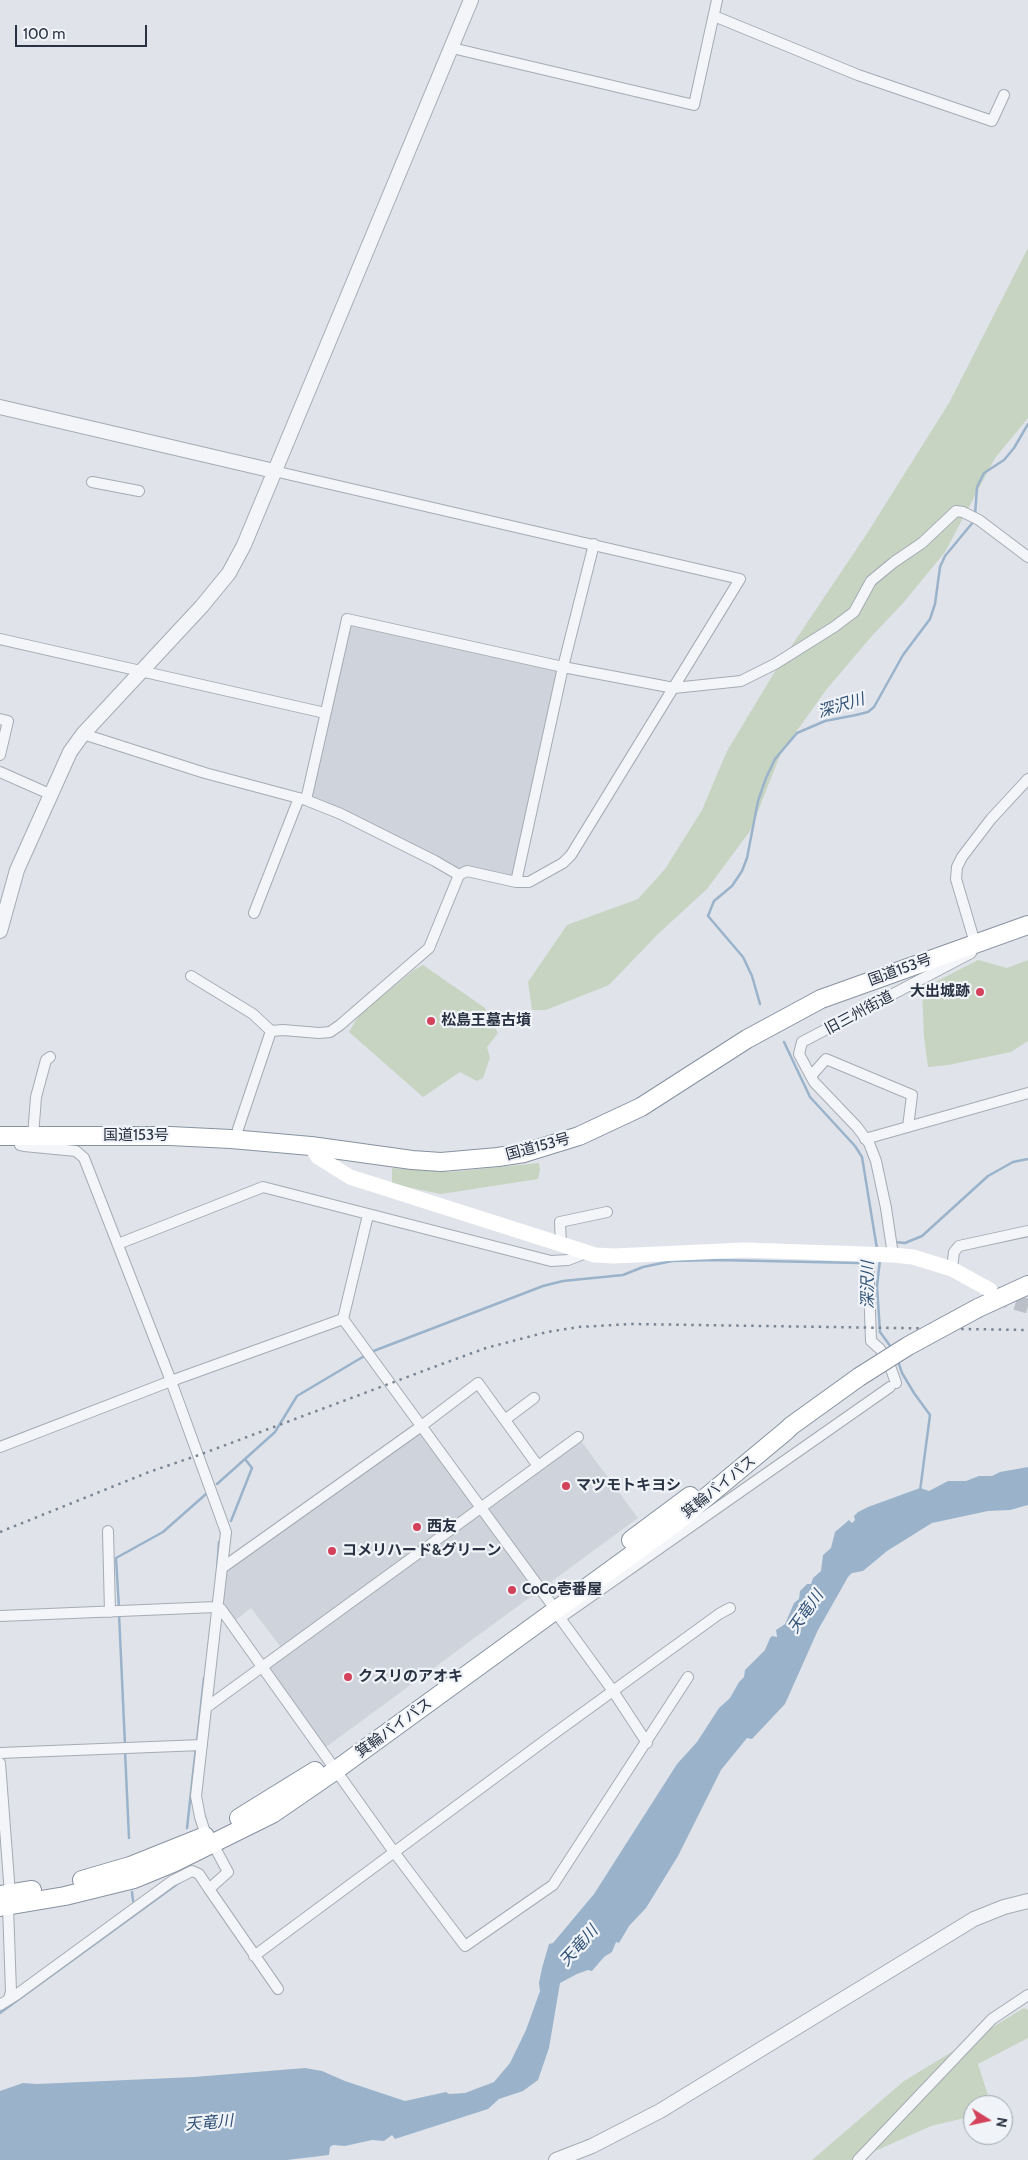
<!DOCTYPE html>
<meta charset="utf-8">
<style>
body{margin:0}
#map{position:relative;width:1028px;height:2160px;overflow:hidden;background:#e0e4ea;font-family:Cabin,sans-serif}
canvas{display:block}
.north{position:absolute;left:963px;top:2095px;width:50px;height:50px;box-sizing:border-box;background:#f0f3f7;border:1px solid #a0a6af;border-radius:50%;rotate:100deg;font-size:14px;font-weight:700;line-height:20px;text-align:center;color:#283242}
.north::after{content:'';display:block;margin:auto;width:18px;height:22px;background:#d3415a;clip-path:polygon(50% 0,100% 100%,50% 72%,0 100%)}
.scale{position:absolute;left:15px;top:25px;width:132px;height:22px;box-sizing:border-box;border:2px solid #283242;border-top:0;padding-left:6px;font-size:15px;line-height:18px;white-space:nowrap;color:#283242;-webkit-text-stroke:4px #f0f3f7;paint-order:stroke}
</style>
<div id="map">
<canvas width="1028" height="2160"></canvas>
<div class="north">N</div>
<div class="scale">100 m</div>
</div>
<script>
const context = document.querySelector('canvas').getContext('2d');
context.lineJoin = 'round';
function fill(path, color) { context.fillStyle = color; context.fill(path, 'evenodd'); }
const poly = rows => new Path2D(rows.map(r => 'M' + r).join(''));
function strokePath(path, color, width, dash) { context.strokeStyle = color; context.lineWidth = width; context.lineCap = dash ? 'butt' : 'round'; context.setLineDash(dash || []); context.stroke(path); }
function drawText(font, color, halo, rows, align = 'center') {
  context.font = font + ' Cabin,"Noto Sans JP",sans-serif'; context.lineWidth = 4.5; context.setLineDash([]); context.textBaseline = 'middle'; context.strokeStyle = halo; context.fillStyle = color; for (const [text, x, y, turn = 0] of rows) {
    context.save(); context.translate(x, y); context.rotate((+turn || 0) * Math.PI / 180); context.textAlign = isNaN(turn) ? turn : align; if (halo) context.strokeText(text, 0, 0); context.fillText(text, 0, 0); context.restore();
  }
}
fill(poly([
 [347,619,563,667,516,882,459,875,306,800],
 [420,1427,482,1508,578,1437,638,1518,322,1750,262,1666,283,1650,251,1608,232,1623,222,1601,225,1571]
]), '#ced3dc');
fill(poly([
 [1028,248,1028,418,995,458,945,552,904,602,871,637,826,690,781,753,750,831,707,889,659,933,609,985,546,1010,532,1010,528,982,567,925,638,899,665,869,702,810,727,751,780,663,866,535,949,403],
 [978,960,1007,968,1028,960,1028,1041,1011,1052,948,1065,928,1067,924,1037,922,989],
 [423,965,485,1008,498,1033,487,1047,490,1058,483,1078,477,1081,460,1072,423,1097,349,1032,359,1015,414,970],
 [539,1163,540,1170,538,1179,441,1194,392,1184,392,1168,450,1172],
 [1024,2008,1028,2010,1028,2038,978,2064,991,2105,973,2105,973,2116,931,2126,855,2160,812,2160,904,2081]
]), '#c6d4c1');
fill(poly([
 [1028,1467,1028,1505,1010,1510,988,1511,932,1523,887,1551,863,1571,852,1573,848,1577,818,1630,785,1704,752,1739,747,1738,721,1770,678,1856,646,1908,629,1926,619,1943,616,1942,612,1952,604,1957,592,1971,588,1970,577,1974,560,1983,549,2048,538,2080,523,2091,499,2099,488,2109,395,2139,392,2135,384,2141,372,2140,345,2146,333,2145,330,2147,329,2155,287,2160,0,2160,0,2091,23,2083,37,2084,194,2077,305,2068,322,2071,345,2081,405,2101,446,2092,449,2094,465,2093,494,2082,510,2063,526,2030,540,1991,539,1983,542,1968,549,1944,553,1943,594,1894,677,1764,697,1742,719,1708,730,1698,739,1682,744,1677,745,1670,765,1650,770,1638,772,1636,777,1637,776,1630,785,1624,794,1603,799,1599,800,1591,807,1584,811,1584,813,1578,821,1571,823,1555,831,1548,835,1532,849,1520,852,1523,855,1520,854,1516,858,1512,868,1507,920,1488,929,1491,948,1481,966,1481,979,1476,992,1476,1000,1472]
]), '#9ab3cb');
strokePath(poly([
 [975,515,977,487,984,473,1004,460,1014,448,1028,424],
 [760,1004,752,976,743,957,708,916,714,901,732,886,742,871,747,858,758,801,766,778,775,759,797,733,825,721,856,715,868,712,874,707,903,655,930,619,935,604,940,567,945,556,974,521],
 [784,1042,810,1097,855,1146,862,1157,877,1249],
 [894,1242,905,1243,922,1236,988,1176,1013,1162,1028,1159],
 [880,1260,877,1286,880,1332,891,1347],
 [371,1352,543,1286,563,1281,623,1275,643,1267,672,1261,716,1260,859,1263],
 [898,1361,902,1373,914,1393,930,1415,920,1491],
 [217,1484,245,1459],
 [231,1521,252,1468,245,1459,275,1432,297,1396,366,1355],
 [217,1571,219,1542],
 [119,1608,116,1558,163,1532,206,1494],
 [119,1614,125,1745],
 [197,1742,204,1678],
 [125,1751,129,1838],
 [187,1828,196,1747],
 [132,1892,133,1901],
 [0,2013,180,1882]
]), '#9ab3cb', 2.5);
strokePath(poly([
 [995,1293,1006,1300,1028,1306]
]), '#bbc0c8', 15, [15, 8]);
const minor = poly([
 [714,16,858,75,992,121,1004,95],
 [452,48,694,105,717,0],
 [92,482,139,491],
 [0,639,325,713],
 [0,719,8,721,0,755],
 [83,734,205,773,306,800,341,814,435,861,459,875],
 [0,772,52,795],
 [306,800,347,619,563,667,674,688,741,681,775,664,834,627,854,612,871,581,894,562,922,543,956,511,963,512,979,520,1028,557],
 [516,882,563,667,594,544],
 [254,913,299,798],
 [191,976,253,1014,271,1031],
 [811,1076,826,1059,912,1095,908,1127],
 [19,1136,20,1145,24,1146,76,1151,84,1158,171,1381,226,1532,196,1796,200,1817,206,1835],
 [33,1136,36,1097,46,1060,50,1057],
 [237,1139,238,1129,271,1031,283,1030,319,1033,330,1032,340,1025,429,948,459,875,467,871,516,882,529,882,563,863,571,855,740,579,274,471],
 [865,1139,1028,1093],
 [118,1244,263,1187,551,1261,568,1260,586,1253],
 [561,1245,560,1222,607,1212],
 [868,1254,871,1341,880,1349,890,1366,896,1383],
 [893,1255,886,1208,876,1161,869,1143,857,1127,814,1082,799,1054,802,1042,971,953,975,943,956,879,957,867,962,857,991,819,1028,779],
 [952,1269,954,1252,959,1246,1028,1231],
 [343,1319,555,1609,560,1618,613,1691,647,1743],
 [506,1419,534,1398],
 [0,1447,171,1381,343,1319,368,1215],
 [108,1531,110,1612],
 [222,1568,420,1427,478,1383,538,1466],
 [0,1616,216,1607,221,1609,394,1852,465,1946,553,1885,688,1677],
 [560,1618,890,1387],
 [207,1707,578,1437],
 [0,1753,202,1745],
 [0,1763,10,1894,8,1906,11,1992,9,1998],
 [209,1889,278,1989],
 [254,1956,555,1733,719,1614,730,1608],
 [0,2005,16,1995,172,1881,192,1871,199,1874,209,1889,228,1872,213,1844],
 [858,2160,992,2019,1028,1995]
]);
const tertiary = poly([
 [0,407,274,471],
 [0,931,17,870,70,752,83,734,202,606,229,573,244,545,471,0],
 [556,2160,592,2146,660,2111,974,1919,1004,1907,1028,1901]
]);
const trunk = poly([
 [0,1136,170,1136,231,1139,311,1146,412,1160,441,1162,498,1157,524,1153,579,1136,641,1107,747,1039,821,999,1028,925],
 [978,1308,1028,1285],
 [631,1540,690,1496],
 [239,1818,315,1771],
 [82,1880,130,1866,205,1836],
 [0,1895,32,1890],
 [0,1907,65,1896,134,1879,173,1863,272,1814,336,1770,674,1524,787,1430,791,1426,859,1377]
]);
strokePath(minor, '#a5abb4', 12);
strokePath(tertiary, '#a5abb4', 16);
strokePath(trunk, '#8792a1', 20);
strokePath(minor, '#f3f5f8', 10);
strokePath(tertiary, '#f3f5f8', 14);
strokePath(poly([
 [311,1146,318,1157,350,1177,595,1255,614,1256,745,1250,893,1255,913,1257,952,1269,990,1290]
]), '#fff', 15);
strokePath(trunk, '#fff', 18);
strokePath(poly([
 [0,1532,149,1472,199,1455,442,1364,486,1348,547,1332,579,1327,631,1324,1028,1330]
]), '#798494', 2.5, [2.5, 5]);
const trunkBridge = poly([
 [859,1377,908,1346,978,1308]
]);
strokePath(trunkBridge, '#8792a1', 20, []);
strokePath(trunkBridge, '#fff', 18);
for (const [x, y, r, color] of [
 [980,992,5,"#d3415a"],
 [431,1021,5,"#d3415a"],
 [566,1486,5,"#d3415a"],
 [417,1527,5,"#d3415a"],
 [332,1551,5,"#d3415a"],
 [512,1590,5,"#d3415a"],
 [348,1677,5,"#d3415a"]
]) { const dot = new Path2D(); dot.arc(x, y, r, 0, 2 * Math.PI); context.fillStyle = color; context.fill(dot); strokePath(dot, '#f0f3f7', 2); }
drawText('15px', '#283242', '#f0f3f7', [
 ["国道153号",900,970,-20],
 ["旧三州街道",859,1013,-28],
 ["国道153号",136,1136],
 ["国道153号",538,1147,-15],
 ["箕輪バイパス",719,1487,-39],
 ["箕輪バイパス",394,1728,-36]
]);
drawText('bold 15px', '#283242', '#f0f3f7', [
 ["大出城跡",970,992,"right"],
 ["松島王墓古墳",441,1021],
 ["マツモトキヨシ",576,1486],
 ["西友",427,1527],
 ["コメリハード&グリーン",342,1551],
 ["CoCo壱番屋",522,1590],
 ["クスリのアオキ",358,1677]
], 'left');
drawText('italic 16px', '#315277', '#f0f3f7', [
 ["深沢川",841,706,-17],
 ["深沢川",868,1285,-90],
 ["天竜川",806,1612,-55],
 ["天竜川",579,1946,-48],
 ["天竜川",209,2123,-5]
]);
</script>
